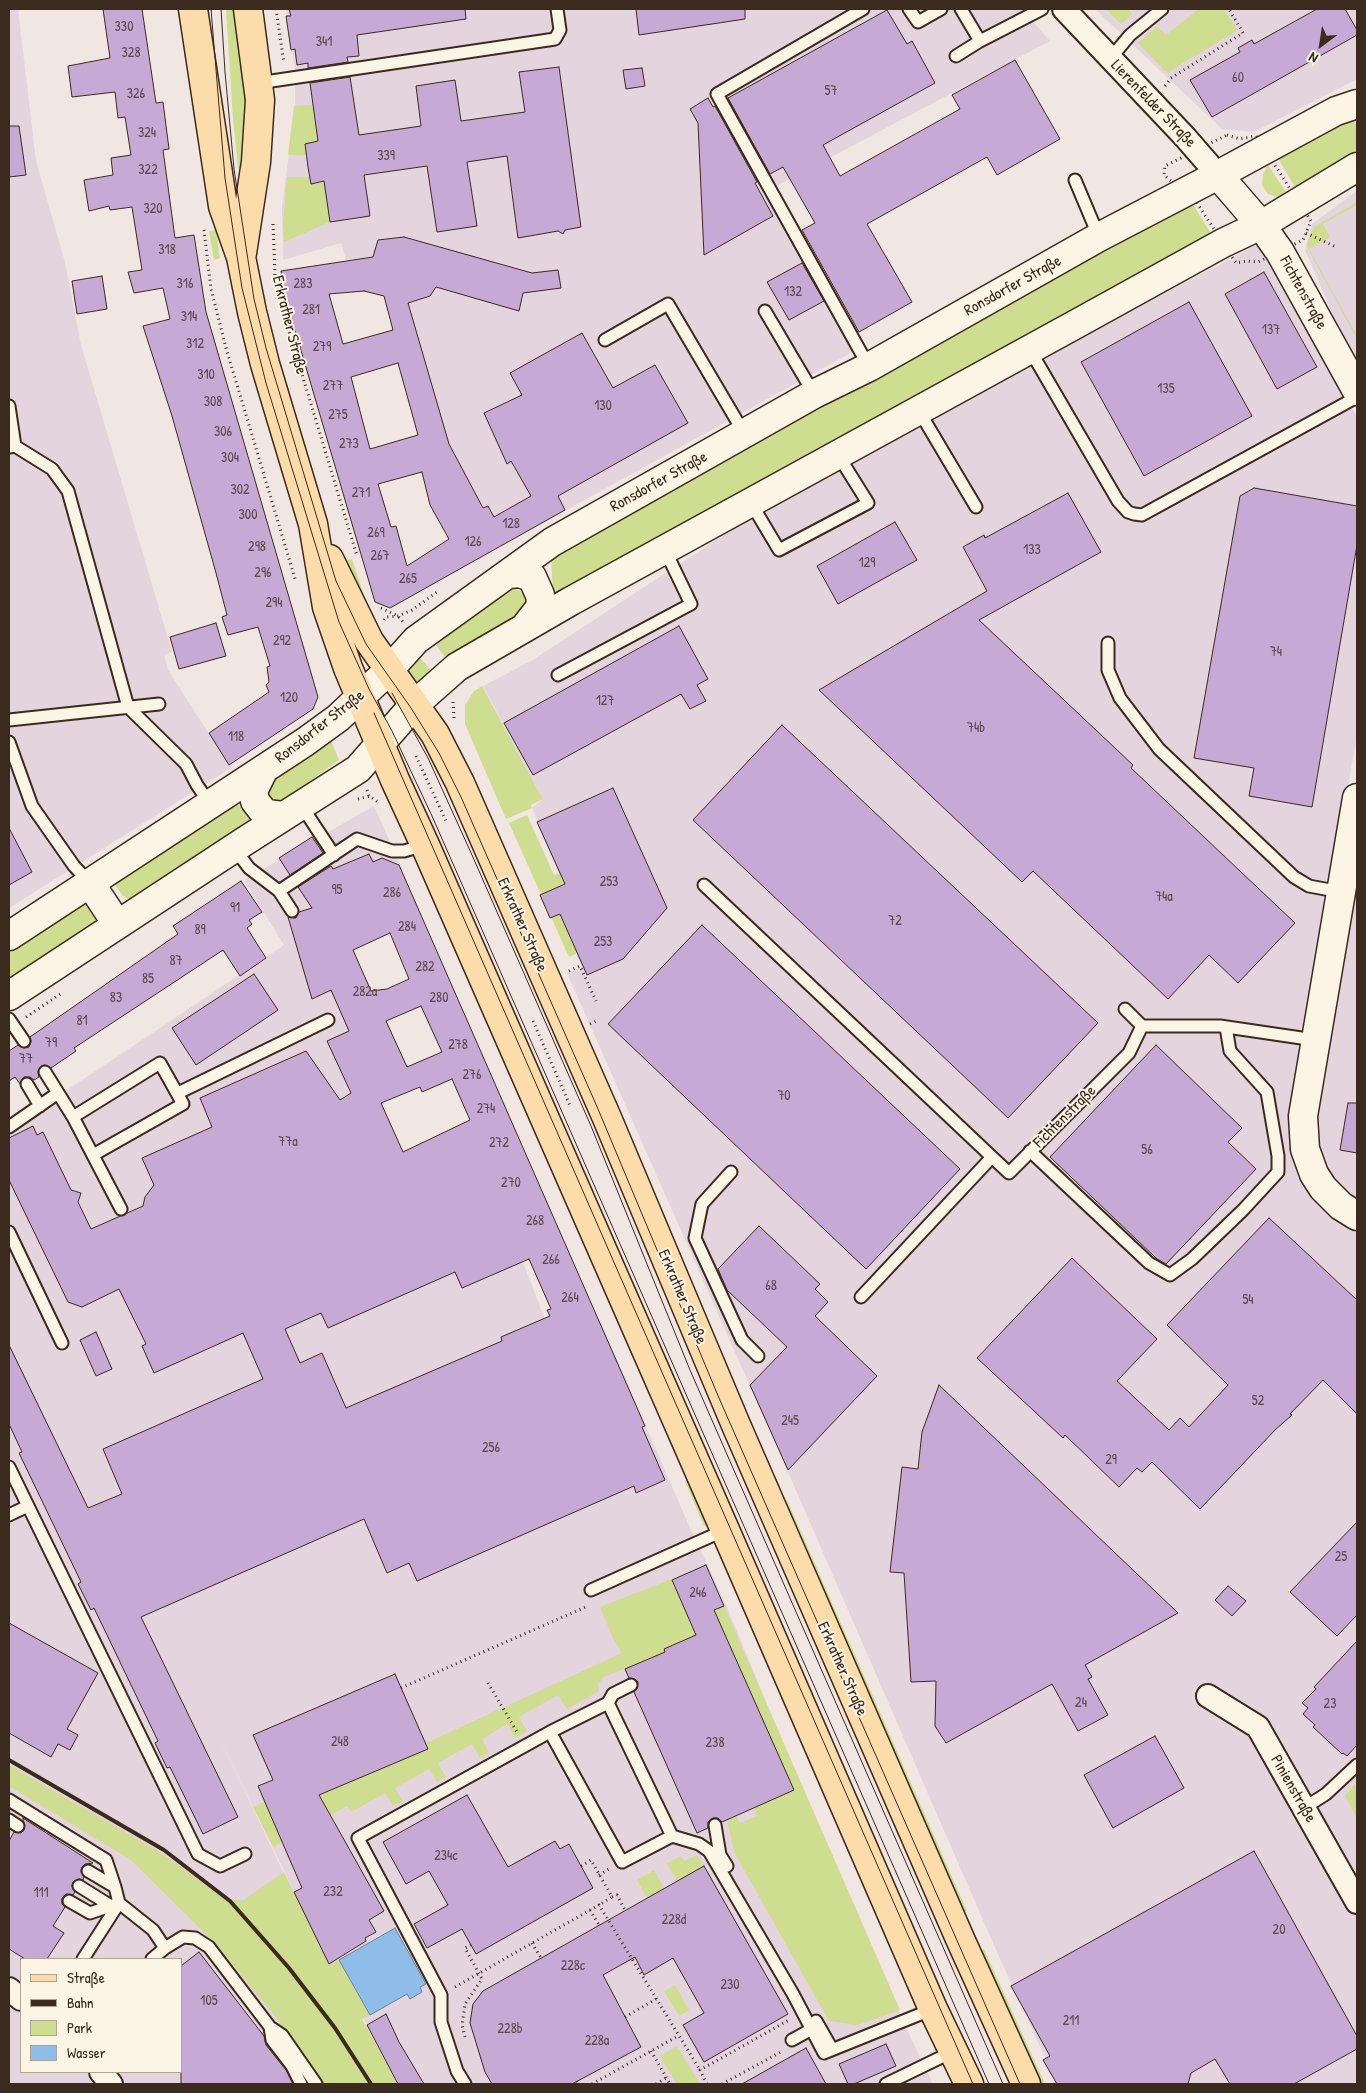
<!DOCTYPE html>
<meta charset="utf-8">
<style>
body{margin:0}
#map{position:relative;width:1366px;height:2093px;overflow:hidden;background:#f1e6e2;font-family:"Patrick Hand",sans-serif}
canvas{display:block}
.frame{position:absolute;inset:0;border:10px solid #3b2a1e;pointer-events:none}
.legend{position:absolute;left:20px;top:1958px;width:162px;height:115px;box-sizing:border-box;background:#fcf5e5;border:1px solid #afa495;margin:0;padding:6px 9px;list-style:none;font-size:15px;color:#3b2a1e}
.legend li{display:flex;align-items:center;gap:10px;height:25px}
.legend b{width:25px;border:1px solid #afa495}
.north{position:absolute;left:1296px;top:20px;width:50px;height:50px;-webkit-text-stroke:4px #fcf5e5;paint-order:stroke;rotate:211deg;font-size:14px;font-weight:700;line-height:20px;text-align:center;color:#3b2a1e}
.north::after{content:'';display:block;margin:auto;width:18px;height:22px;background:#3b2a1e;clip-path:polygon(50% 0,100% 100%,50% 72%,0 100%)}
</style>
<div id="map">
<canvas width="1366" height="2093"></canvas>
<div class="frame"></div>
<ul class="legend">
<li><b style="height:6px;background:#fddcac"></b>Straße</li>
<li><b style="height:6px;background:#3b2a1e"></b>Bahn</li>
<li><b style="height:14px;background:#cedd90"></b>Park</li>
<li><b style="height:14px;background:#8ebde9"></b>Wasser</li>
</ul>
<div class="north">N</div>
</div>
<script>
const context = document.querySelector('canvas').getContext('2d');
context.lineJoin = 'round';
function fill(path, color) { context.fillStyle = color; context.fill(path, 'evenodd'); }
const poly = rows => new Path2D(rows.map(r => 'M' + r).join(''));
function strokePath(path, color, width, dash) { context.strokeStyle = color; context.lineWidth = width; context.lineCap = dash ? 'butt' : 'round'; context.setLineDash(dash || []); context.stroke(path); }
function drawText(font, color, halo, rows, align = 'center') {
  context.font = font + ' "Patrick Hand",sans-serif'; context.lineWidth = 4; context.setLineDash([]); context.textBaseline = 'middle'; context.strokeStyle = halo; context.fillStyle = color; for (const [text, x, y, turn = 0] of rows) {
    context.save(); context.translate(x, y); context.rotate((+turn || 0) * Math.PI / 180); context.textAlign = isNaN(turn) ? turn : align; if (halo) context.strokeText(text, 0, 0); context.fillText(text, 0, 0); context.restore();
  }
}
fill(poly([
 [9,9,18,9,36,161,65,262,81,345,172,652,164,655,168,670,231,768,9,908],
 [286,9,1022,9,1050,41,767,191,856,350,532,529,517,504,494,517,488,506,483,508,449,444,408,303,364,291,373,258,346,260,341,243,283,260,282,207,295,108,295,69],
 [1095,9,1357,9,1357,79,1254,132,1222,129],
 [1357,191,1357,370,1305,250,1312,224],
 [1260,243,1357,417,1357,736,1288,1112,1297,1166,1357,1230,1357,2084,1057,2084,993,1943,788,1472,567,973,582,967,564,926,577,920,532,808,543,799,483,686,531,661,793,490],
 [374,806,403,871,305,914,320,964,422,1196,487,1169,553,1340,600,1320,687,1521,726,1605,802,1788,908,2032,933,2084,398,2084,367,2025,329,1964,212,1722,328,1966,372,2084,9,2084,9,1129,284,945,244,880],
 [21,1959,181,1959,181,2072,21,2072],
 [1357,829,1357,1211,1336,1197,1308,1126]
]), '#e4d4de');
fill(poly([
 [226,9,235,9,248,100,243,170,241,171,238,168,233,119],
 [1106,9,1128,9,1132,14,1121,24],
 [1199,9,1224,9,1238,30,1167,73,1138,43,1157,26,1166,35],
 [312,105,318,141,305,144,306,155,288,155,294,106],
 [1343,117,1353,119,1357,126,1357,150,1295,187,1276,155],
 [1268,165,1286,192,1277,197,1268,194,1262,185,1263,174],
 [287,177,310,177,311,184,324,181,330,222,284,242,283,224],
 [1191,201,1210,232,1205,236,962,372,555,594,553,591,551,556,553,553],
 [1357,202,1357,205,1323,224,1330,237,1309,249,1357,336,1357,339,1308,249,1307,242,1314,227],
 [216,230,220,258,214,260,209,231],
 [352,559,367,604,364,607,345,560],
 [513,588,523,593,525,596,526,605,524,612,447,660,436,645,506,590],
 [420,658,432,671,420,682,415,684,406,674,407,669],
 [482,686,543,799,531,805,532,808,506,819,465,724,465,705,474,691],
 [330,738,339,760,289,796,279,800,273,799,268,795,269,782],
 [236,804,243,808,251,818,250,822,135,897,128,899,123,896,116,886,116,881],
 [527,815,554,875,560,873,581,921,578,953,569,957,509,823],
 [84,902,98,922,9,982,9,951],
 [692,1478,711,1523,704,1526,685,1481],
 [787,1500,967,1911,960,1914,780,1503],
 [672,1579,691,1621,724,1606,900,2010,858,2025,829,2021,734,1852,727,1819,736,1816,740,1823,757,1816,754,1808,793,1790,722,1627,683,1644,681,1642,664,1649,665,1652,604,1677,598,1684,599,1691,567,1709,558,1695,519,1717,527,1731,515,1738,507,1724,482,1739,489,1753,480,1758,472,1744,438,1763,446,1777,437,1782,429,1769,395,1788,403,1802,393,1806,385,1793,351,1812,347,1806,273,1847,253,1807,265,1801,271,1816,427,1749,426,1743,622,1653,613,1638,600,1607],
 [9,1765,163,1854,223,1898,242,1901,284,1872,329,1964,339,1960,370,2015,362,2019,398,2084,322,2084,275,2016,216,1944,131,1860,9,1786],
 [1354,1784,1357,1789,1357,1819,1345,1796],
 [697,1855,704,1866,677,1881,667,1863,681,1856,684,1861],
 [654,1870,664,1888,647,1898,637,1880],
 [984,1949,1045,2084,1037,2084,977,1952],
 [675,1985,689,2010,679,2016,664,1991],
 [677,2046,700,2084,677,2084,660,2056]
]), '#cedd90');
const water = poly([
 [395,1928,426,1984,420,1987,422,1992,410,1999,407,1994,370,2015,339,1960,395,1928]
]);
fill(water, '#8ebde9');
strokePath(water, '#6d8298', 1);
const building = poly([
 [103,9,142,9,156,103,163,102,169,149,163,150,175,238,194,235,206,312,318,697,313,709,229,765,209,733,269,692,266,685,269,682,267,667,270,666,258,627,228,635,222,617,227,615,216,573,172,416,143,326,170,319,163,288,134,293,128,272,142,270,132,207,110,210,109,206,89,211,84,180,113,175,111,158,131,155,125,117,118,118,115,92,72,97,68,66,110,58,103,9],
 [289,9,465,9,466,19,357,35,359,56,347,57,348,62,308,68,308,63,297,65,295,49,291,50,286,16,291,16,289,9],
 [636,9,745,9,745,19,639,35,636,9],
 [1317,9,1345,9,1357,30,1357,35,1212,117,1190,80,1240,52,1238,48,1252,40,1254,44,1317,9],
 [887,10,907,44,912,41,935,83,823,145,840,176,960,109,952,95,1015,60,1060,139,997,175,987,157,867,224,912,302,859,332,802,230,815,223,783,167,770,174,728,98,887,10],
 [559,67,581,227,565,230,563,234,558,231,518,238,507,156,467,162,477,226,437,232,427,166,364,175,370,216,330,222,324,181,311,184,308,167,305,144,318,141,310,83,350,77,359,135,421,126,416,86,455,80,461,121,525,112,519,72,559,67],
 [642,68,645,86,626,89,623,70,642,68],
 [708,98,713,107,715,106,757,182,755,183,773,216,704,255,698,123,690,109,708,98],
 [9,126,19,126,26,175,9,177,9,126],
 [404,237,532,273,558,270,561,288,523,293,519,311,436,287,430,296,408,303,449,444,483,508,488,506,494,517,531,496,511,461,507,464,484,413,522,395,510,373,582,333,613,388,655,365,688,423,558,496,565,510,390,608,375,602,285,296,281,271,373,257,378,240,404,237],
 [364,291,384,296,393,330,343,344,329,294,364,291],
 [398,363,418,435,370,449,351,377,398,363],
 [422,472,430,505,449,539,407,566,396,526,391,527,378,484,422,472],
 [802,263,824,301,789,320,767,282,802,263],
 [1264,272,1317,367,1277,389,1225,294,1264,272],
 [102,276,107,309,77,314,72,281,102,276],
 [1189,302,1252,416,1144,476,1081,362,1189,302],
 [1254,488,1357,506,1357,545,1312,807,1249,796,1254,768,1194,758,1240,496,1254,488],
 [1068,493,1101,552,979,620,1133,765,1131,768,1295,923,1238,983,1209,955,1168,999,1033,871,1022,882,819,690,987,591,963,547,984,535,985,538,1068,493],
 [895,522,917,560,838,604,817,566,895,522],
 [216,623,226,656,179,669,170,637,216,623],
 [679,626,708,679,697,685,706,701,690,709,681,694,533,775,504,723,679,626],
 [782,725,1098,1023,1008,1118,693,820,782,725],
 [613,788,667,908,623,959,587,975,560,914,550,918,540,895,565,884,537,822,613,788],
 [9,828,32,872,9,885,9,828],
 [312,837,323,853,290,875,279,858,312,837],
 [369,854,373,862,382,858,399,865,645,1426,642,1427,665,1480,636,1493,634,1486,417,1581,409,1563,387,1573,364,1519,141,1617,238,1817,203,1834,170,1767,167,1768,155,1743,158,1741,94,1608,91,1610,78,1584,81,1582,19,1453,22,1452,9,1424,9,1345,88,1508,122,1494,103,1449,263,1379,243,1333,154,1373,142,1346,146,1344,119,1289,82,1307,68,1302,9,1180,9,1138,33,1126,37,1135,43,1132,71,1190,81,1193,78,1202,91,1229,143,1206,145,1197,154,1185,142,1158,212,1127,200,1098,306,1051,340,1100,351,1093,327,1041,349,1031,331,990,312,999,288,917,296,918,299,912,312,908,298,887,331,866,333,869,369,854],
 [390,933,409,979,387,989,371,991,353,950,390,933],
 [421,1006,442,1052,407,1067,386,1021,421,1006],
 [452,1079,470,1120,403,1152,381,1103,420,1087,422,1092,452,1079],
 [529,1259,551,1309,547,1310,550,1316,501,1337,502,1341,346,1408,322,1353,300,1363,285,1329,321,1313,328,1328,455,1272,462,1288,529,1259],
 [241,881,262,912,249,920,252,924,247,928,266,958,240,976,223,950,74,1048,76,1051,51,1068,45,1065,41,1066,38,1072,39,1077,34,1080,30,1077,24,1077,20,1084,15,1077,9,1081,9,1051,18,1045,24,1048,29,1047,31,1041,30,1037,178,934,173,926,241,881],
 [702,925,960,1169,866,1269,608,1024,702,925],
 [254,974,278,1010,196,1065,172,1028,254,974],
 [1156,1045,1242,1128,1228,1142,1256,1169,1166,1264,1157,1259,1050,1157,1156,1045],
 [1348,1103,1357,1103,1357,1153,1340,1150,1348,1103],
 [1269,1218,1357,1300,1357,1414,1323,1380,1290,1414,1292,1415,1276,1429,1200,1509,1152,1462,1142,1472,1137,1468,1119,1487,1065,1435,1063,1438,977,1358,1072,1258,1157,1339,1117,1381,1169,1430,1180,1418,1189,1427,1228,1385,1167,1325,1269,1218],
 [759,1226,820,1284,815,1289,828,1302,815,1316,877,1376,788,1470,750,1385,787,1347,727,1290,718,1269,759,1226],
 [96,1332,112,1369,96,1376,80,1340,96,1332],
 [939,1385,1178,1613,1085,1665,1092,1677,1088,1679,1108,1715,1078,1731,1052,1684,946,1743,935,1726,936,1681,911,1682,904,1573,890,1572,902,1467,918,1469,922,1432,939,1385],
 [1357,1522,1357,1615,1337,1636,1290,1592,1357,1522],
 [706,1565,724,1606,714,1610,794,1790,722,1822,718,1818,713,1818,708,1822,708,1828,697,1833,634,1692,637,1689,638,1682,635,1679,629,1678,625,1669,665,1652,664,1649,696,1635,672,1580,706,1565],
 [1228,1586,1246,1601,1232,1616,1215,1600,1228,1586],
 [9,1623,98,1673,67,1729,78,1735,70,1750,58,1744,51,1757,9,1733,9,1623],
 [1357,1641,1357,1745,1347,1756,1343,1753,1342,1754,1313,1727,1315,1725,1303,1714,1308,1708,1302,1703,1316,1689,1314,1687,1357,1641],
 [395,1674,428,1749,319,1795,384,1911,369,1920,376,1932,365,1938,366,1941,329,1964,294,1892,302,1888,258,1786,273,1780,253,1735,395,1674],
 [1155,1736,1184,1788,1113,1828,1084,1775,1155,1736],
 [467,1795,508,1867,555,1841,560,1849,569,1844,593,1888,476,1954,462,1929,427,1948,414,1924,448,1905,429,1871,406,1884,383,1842,467,1795],
 [23,1818,93,1863,85,1864,82,1867,81,1871,84,1877,83,1880,79,1879,73,1882,72,1886,75,1892,73,1895,66,1894,62,1898,62,1904,65,1907,53,1926,64,1933,47,1959,25,1959,9,1949,9,1841,14,1832,21,1833,24,1830,23,1818],
 [1254,1851,1357,2036,1357,2049,1294,2084,1230,2084,1215,2059,1191,2073,1188,2084,1057,2084,1043,2060,1050,2056,1011,1986,1254,1851],
 [704,1866,788,2014,704,2062,683,2025,704,2013,673,1958,644,1975,635,1957,603,1975,641,2047,572,2084,492,2084,485,2072,470,2023,473,2004,483,1991,704,1866],
 [199,1952,264,2036,266,2045,286,2070,293,2084,181,2084,181,1966,199,1952],
 [386,2014,399,2042,424,2084,398,2084,367,2025,386,2014],
 [886,2044,896,2066,854,2084,848,2084,839,2064,886,2044],
 [806,2048,826,2084,742,2084,806,2048]
]);
fill(building, '#c7a9d5');
strokePath(building, '#3b2a1e', 1);
const lane = poly([
 [863,9,717,94,869,367],
 [909,9,918,22,941,9],
 [961,9,980,41,1042,9],
 [956,56,980,41],
 [1110,59,1130,35,1162,9],
 [258,83,555,39,560,30,557,9],
 [1075,180,1099,237],
 [765,311,814,394],
 [605,340,668,304,744,433],
 [1030,350,1118,501,1128,512,1134,514,1142,515,1357,397],
 [9,406,15,446],
 [919,411,976,507],
 [9,447,15,446,52,469,68,491,128,707,186,764,197,785,210,804],
 [751,503,779,550,868,503,838,455],
 [1108,643,1108,670,1120,698,1159,749,1294,877,1309,886,1341,892],
 [558,675,691,604,665,550],
 [9,720,159,704],
 [9,742,32,806,74,866,90,883],
 [301,805,334,855],
 [234,848,249,868,279,891,292,911],
 [704,885,992,1157],
 [279,891,357,839,392,851,404,851,425,845],
 [1125,1009,1142,1026],
 [9,1019,24,1041],
 [45,1072,73,1117,121,1209],
 [27,1084,40,1106],
 [178,1093,328,1020],
 [73,1117,160,1063,183,1104,93,1155],
 [9,1127,58,1093],
 [1030,1151,1149,1263,1170,1275,1192,1259,1243,1210,1278,1172,1278,1156,1267,1092,1230,1051,1226,1027],
 [731,1172,702,1204,695,1238,742,1340,758,1356],
 [9,1232,62,1343],
 [861,1297,992,1157,1009,1173,1129,1053,1142,1026,1220,1026,1315,1040],
 [9,1467,198,1854,220,1866,245,1854],
 [9,1515,28,1506],
 [591,1590,725,1530],
 [608,1703,613,1694,631,1685],
 [550,1732,608,1703,672,1836],
 [9,1800,106,1860,115,1887],
 [1304,1808,1326,1794,1357,1765],
 [9,1820,18,1826],
 [715,1825,720,1855,727,1866],
 [88,1871,115,1887,119,1903,153,1930,165,1948],
 [79,1886,111,1906],
 [69,1901,90,1913,119,1903],
 [83,1959,119,1903],
 [152,1959,165,1948,183,1937,195,1938,209,1947,270,2027,282,2035,316,2084],
 [816,2021,832,2049],
 [270,2027,272,2040,292,2066,301,2084],
 [792,2040,812,2029],
 [465,2084,457,2071,441,2022,441,1995,358,1838,550,1732,622,1862,672,1836,699,1844,709,1851,793,1994,824,2053,933,2009],
 [886,2084,954,2051]
]);
const street = poly([
 [1064,9,1185,137,1218,175],
 [1208,1696,1258,1727,1357,1902],
 [9,1989,21,1999],
 [101,2072,111,2084]
]);
const secondary = poly([
 [1218,175,1261,225,1280,252,1357,391],
 [509,574,519,573,532,577,540,595,541,602,539,609,525,627],
 [263,771,253,791,255,801,262,810,267,814,283,816],
 [1357,798,1303,1116,1305,1149,1314,1174,1323,1188,1341,1206,1357,1216],
 [90,883,117,924],
 [9,936,305,742,338,718,389,670,416,640,552,542,814,394,869,367,1099,237,1218,175,1336,111,1357,104],
 [9,996,245,841,358,769,414,705,457,667,571,601,1078,323,1223,243,1261,225,1357,167]
]);
const primary = poly([
 [193,9,223,206,241,257,252,312,265,364,313,524,327,607,348,668,395,780,425,845,725,1530,933,2009,969,2084],
 [242,253,256,162,260,100,248,9],
 [329,559,369,641,435,734,460,783,607,1118,736,1425,961,1941,1026,2084]
]);
strokePath(lane, '#3b2a1e', 15);
strokePath(street, '#3b2a1e', 26);
strokePath(secondary, '#3b2a1e', 31);
strokePath(primary, '#3b2a1e', 31);
strokePath(poly([
 [276,9,284,63],
 [1165,86,1171,78,1243,33,1229,9],
 [1227,135,1240,139,1256,136,1311,221,1303,240,1258,262,1247,261,1236,263,1197,203,1164,175,1165,166,1227,135],
 [273,224,275,276,285,318,357,556],
 [204,230,211,289,226,348,296,582],
 [1306,233,1336,247],
 [381,608,398,616,403,622],
 [384,620,386,617,398,616,412,610,437,592],
 [453,702,454,718],
 [416,756,446,821],
 [367,790,369,796,378,802],
 [358,799,371,796],
 [569,971,580,966,596,1001],
 [26,1017,62,993],
 [533,1021,571,1108],
 [590,1024,599,1020],
 [488,1683,517,1732],
 [401,1688,588,1606],
 [581,1866,591,1860,612,1897,599,1905],
 [599,1875,609,1869],
 [612,1897,617,1895,625,1910],
 [590,1910,599,1925],
 [532,1943,541,1958],
 [455,1987,599,1905,700,2070],
 [625,2017,656,1999],
 [465,2037,462,2025,465,2004,482,1979,465,1948,471,1945],
 [651,2051,670,2084],
 [577,2081,579,2084],
 [592,2084,678,2036],
 [656,2084,666,2078],
 [707,2084,700,2070,789,2020],
 [722,2084,781,2052]
]), '#3b2a1e', 3, [1, 4]);
strokePath(lane, '#fcf5e5', 11);
strokePath(street, '#fcf5e5', 22);
strokePath(secondary, '#fcf5e5', 28);
strokePath(primary, '#fddcac', 28);
strokePath(poly([
 [211,9,225,178,242,288,266,383,339,622,369,689,392,731,432,816,989,2084],
 [221,9,225,72,234,169,254,299,266,348,336,581,366,644,411,708,439,753,461,797,598,1109,719,1398,1020,2084],
 [392,693,428,758,472,855,591,1126,690,1370,1003,2084],
 [374,713,973,2084]
]), '#3b2a1e', 1);
strokePath(poly([
 [9,1760,164,1850,230,1901,289,1968,335,2028,371,2084]
]), '#3b2a1e', 4);
drawText('14px', '#5e4a4c', null, [
 ["330",124,27],
 ["341",324,42],
 ["328",131,53],
 ["60",1238,78],
 ["57",831,91],
 ["326",136,94],
 ["324",147,133],
 ["339",386,156],
 ["322",148,170],
 ["320",153,209],
 ["318",167,250],
 ["316",185,284],
 ["283",303,284],
 ["132",793,292],
 ["281",311,310],
 ["314",189,317],
 ["137",1271,330],
 ["312",195,344],
 ["279",322,347],
 ["310",206,375],
 ["277",333,386],
 ["135",1166,389],
 ["308",213,402],
 ["130",603,406],
 ["275",338,415],
 ["306",223,432],
 ["273",349,444],
 ["304",230,458],
 ["302",240,490],
 ["271",361,493],
 ["300",248,515],
 ["128",511,524],
 ["269",376,533],
 ["126",473,542],
 ["298",257,547],
 ["133",1032,550],
 ["267",380,556],
 ["129",867,563],
 ["296",263,573],
 ["265",408,579],
 ["294",274,603],
 ["292",282,641],
 ["74",1276,652],
 ["120",289,698],
 ["127",605,701],
 ["74b",976,728],
 ["118",236,737],
 ["253",609,882],
 ["95",337,890],
 ["286",392,893],
 ["74a",1164,897],
 ["91",235,908],
 ["72",895,921],
 ["284",407,927],
 ["89",200,930],
 ["253",603,942],
 ["87",176,961],
 ["282",425,967],
 ["85",148,979],
 ["282a",365,992],
 ["83",116,998],
 ["280",439,998],
 ["81",82,1021],
 ["79",51,1043],
 ["278",458,1045],
 ["77",26,1059],
 ["276",472,1075],
 ["70",784,1096],
 ["274",486,1109],
 ["77a",288,1142],
 ["272",499,1143],
 ["56",1147,1150],
 ["270",511,1183],
 ["268",535,1221],
 ["266",551,1260],
 ["68",771,1286],
 ["264",570,1298],
 ["54",1248,1300],
 ["52",1258,1401],
 ["245",790,1421],
 ["256",491,1448],
 ["29",1111,1460],
 ["25",1341,1557],
 ["246",698,1593],
 ["24",1081,1703],
 ["23",1330,1704],
 ["248",340,1742],
 ["238",715,1743],
 ["234c",446,1856],
 ["232",333,1892],
 ["111",41,1893],
 ["228d",674,1920],
 ["20",1279,1930],
 ["228c",573,1966],
 ["230",730,1985],
 ["105",209,2001],
 ["211",1071,2021],
 ["228b",510,2029],
 ["228a",597,2041]
]);
drawText('16px', '#3b2a1e', '#fcf5e5', [
 ["Lierenfelder Straße",1153,104,46],
 ["Ronsdorfer Straße",1013,286,-29],
 ["Fichtenstraße",1303,293,61],
 ["Erkrather Straße",289,325,76],
 ["Ronsdorfer Straße",659,482,-29],
 ["Ronsdorfer Straße",320,727,-38],
 ["Erkrather Straße",522,925,66],
 ["Fichtenstraße",1065,1117,-45],
 ["Erkrather Straße",682,1297,67],
 ["Erkrather Straße",842,1669,66],
 ["Pinienstraße",1293,1789,60]
]);
</script>
